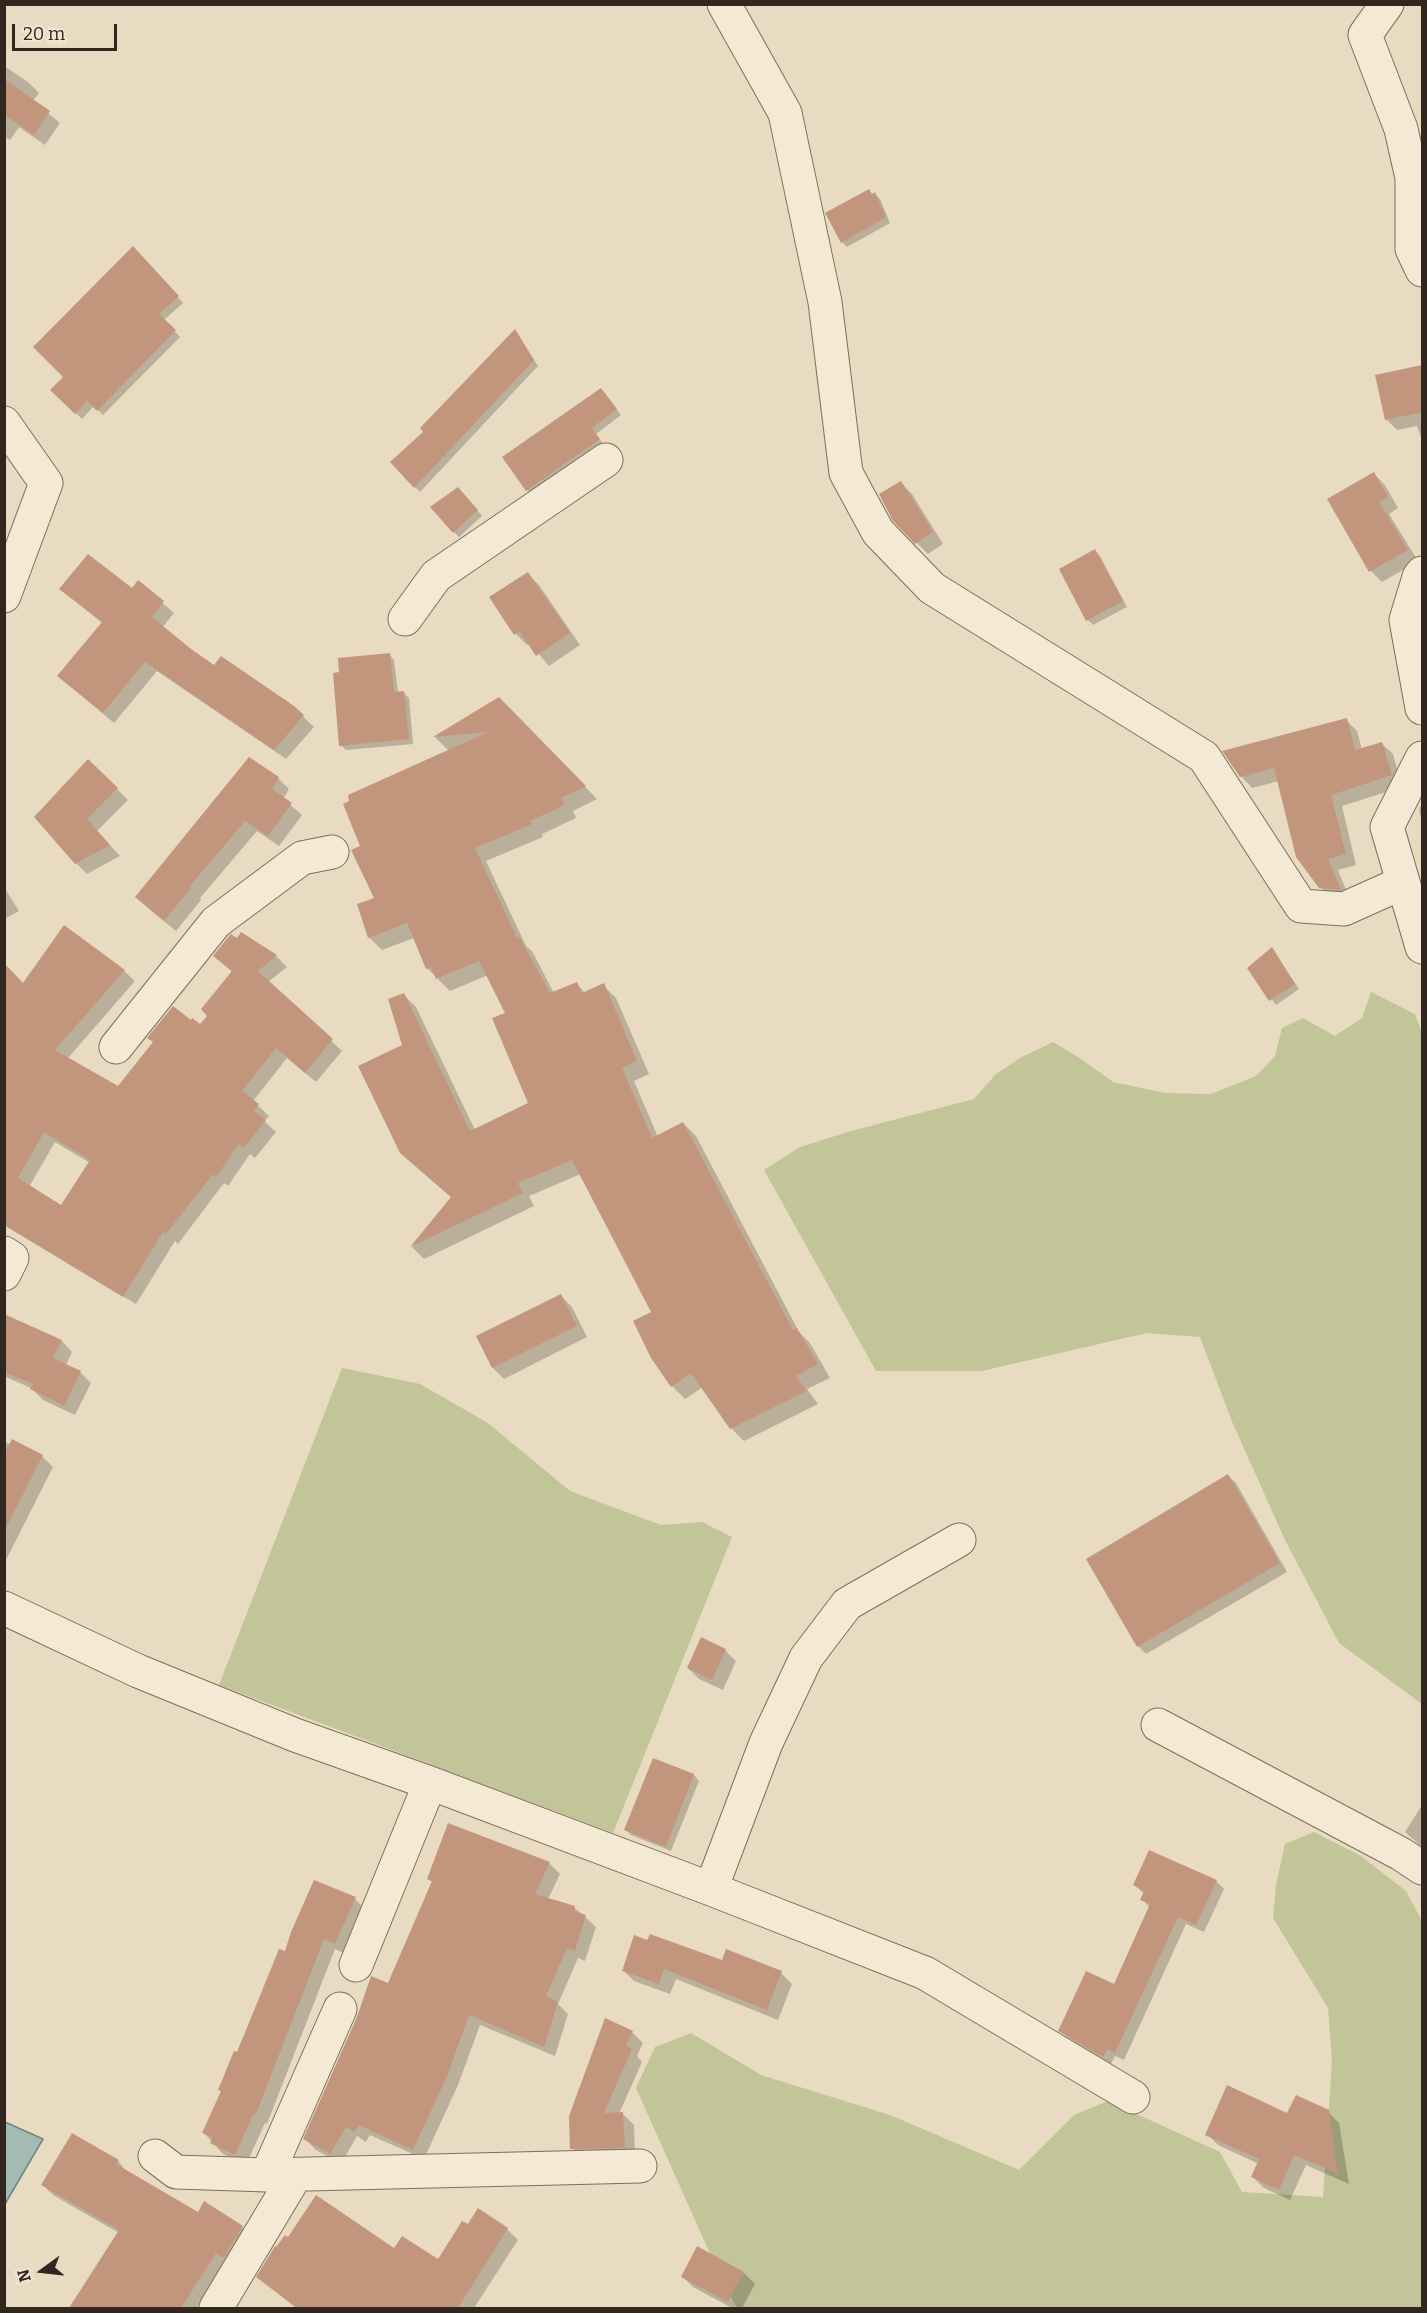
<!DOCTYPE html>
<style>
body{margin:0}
#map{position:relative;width:1427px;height:2313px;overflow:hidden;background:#e8dbc2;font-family:Bitter,serif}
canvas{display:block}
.frame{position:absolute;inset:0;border:6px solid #32271e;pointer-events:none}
.north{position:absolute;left:12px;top:2241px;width:60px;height:60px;-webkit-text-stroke:4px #f1e6d1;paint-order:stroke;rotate:255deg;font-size:16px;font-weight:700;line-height:24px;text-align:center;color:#32271e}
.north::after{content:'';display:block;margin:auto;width:21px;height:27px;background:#32271e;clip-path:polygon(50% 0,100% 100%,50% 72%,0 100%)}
.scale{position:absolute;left:12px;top:24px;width:105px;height:27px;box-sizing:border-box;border:3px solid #32271e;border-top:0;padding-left:8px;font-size:18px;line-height:21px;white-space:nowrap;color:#32271e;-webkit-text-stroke:4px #f1e6d1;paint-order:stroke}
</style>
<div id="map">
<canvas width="1427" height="2313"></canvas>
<div class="frame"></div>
<div class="north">N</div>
<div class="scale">20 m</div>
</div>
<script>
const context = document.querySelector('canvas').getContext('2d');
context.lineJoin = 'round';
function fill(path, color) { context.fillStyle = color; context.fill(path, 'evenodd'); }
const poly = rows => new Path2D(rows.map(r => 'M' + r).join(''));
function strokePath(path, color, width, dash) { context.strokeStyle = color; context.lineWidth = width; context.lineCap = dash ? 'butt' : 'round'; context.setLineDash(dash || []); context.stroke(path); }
fill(poly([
 [1371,992,1415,1014,1422,1033,1422,1704,1339,1643,1285,1540,1233,1424,1200,1337,1147,1333,982,1371,876,1371,764,1170,800,1147,851,1131,974,1099,996,1074,1020,1058,1053,1042,1081,1059,1113,1082,1165,1093,1211,1094,1256,1076,1275,1056,1282,1028,1303,1018,1335,1036,1362,1018],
 [342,1368,420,1384,488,1423,570,1491,661,1525,702,1522,732,1537,613,1833,219,1685],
 [1314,1832,1361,1856,1406,1891,1422,1921,1422,2308,737,2308,720,2276,636,2088,655,2047,691,2033,761,2075,890,2115,1019,2170,1074,2115,1108,2101,1220,2152,1242,2192,1323,2197,1332,2061,1328,2008,1273,1918,1276,1885,1285,1844]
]), '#c1c597');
const water = poly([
 [5,2122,43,2139,5,2204,5,2122]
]);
fill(water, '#a4bbb4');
strokePath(water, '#6c8880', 1.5);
fill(poly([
 [4,66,28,82,39,93,33,101,60,123,45,145,19,127,10,140,4,136],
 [875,194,880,199,890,223,847,247,842,242],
 [139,253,183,303,164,320,180,337,103,415,94,406,82,419,52,390,65,377],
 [515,332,538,366,420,492,415,487,425,432],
 [1422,367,1422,440,1417,426,1397,430,1386,419,1377,376],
 [606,396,621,415,596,434,604,445,532,495,527,490],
 [1374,474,1385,485,1398,508,1389,514,1418,561,1382,582,1371,571],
 [901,483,912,494,943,544,928,554,894,520],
 [463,494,482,516,459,537,454,532],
 [1095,551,1100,556,1127,607,1093,625,1088,620],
 [528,574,539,585,580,645,549,666,530,644,527,645,516,634],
 [138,582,174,613,162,628,215,667,293,707,314,727,286,759,157,671,114,723,70,686,102,623,61,589,132,590],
 [389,654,394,660,398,693,404,693,409,698,413,744,346,750,341,745],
 [499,699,597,799,573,811,576,818,542,834,543,837,486,861,526,946,532,951,554,993,577,984,585,993,603,985,616,998,649,1074,634,1081,658,1137,683,1123,696,1136,799,1332,810,1343,830,1378,807,1389,818,1404,744,1441,731,1428,703,1387,685,1399,672,1386,653,1357,653,1312,581,1174,529,1196,534,1206,424,1259,412,1247,452,1198,401,1153,403,994,416,1007,475,1130,530,1104,507,1014,488,975,450,991,427,968,414,938,382,950,369,937,376,898,362,847,449,751,435,737],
 [1346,720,1357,731,1362,750,1381,743,1393,754,1402,787,1342,806,1356,865,1338,870,1350,900,1332,899,1320,887,1279,781,1252,788,1241,776],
 [249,759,278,778,289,789,283,799,302,815,279,846,257,831,200,898,201,900,176,931,148,908],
 [88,761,128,800,97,831,120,856,87,874,76,863],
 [1422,803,1422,823,1419,810],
 [4,887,19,911,4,919],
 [64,927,124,971,135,981,68,1058,118,1087,191,1022,200,1026,209,1016,233,973,215,956,241,934,276,956,287,967,268,982,342,1051,316,1082,287,1058,253,1101,269,1116,264,1121,276,1132,255,1158,250,1154,228,1186,224,1183,178,1244,175,1241,136,1304,4,1225,4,1090,24,985],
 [55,1142,90,1163,61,1207,29,1187],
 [1272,949,1299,989,1276,1005,1249,969],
 [561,1296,572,1307,587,1337,504,1379,493,1368,478,1337],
 [11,1318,62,1341,72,1352,66,1365,80,1372,91,1383,75,1415,43,1400,31,1388,4,1376,4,1334],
 [4,1442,42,1456,53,1467,4,1564],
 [1228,1476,1236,1483,1287,1572,1146,1654,1138,1646],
 [725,1650,736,1661,723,1690,699,1679,688,1668],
 [654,1760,694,1775,699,1781,671,1851,631,1835,626,1830],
 [1422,1805,1422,1847,1405,1832],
 [549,1863,560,1874,548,1899,575,1908,596,1927,585,1961,578,1958,558,2004,568,2014,555,2056,480,2025,458,2085,424,2159,370,2135,366,2142,357,2136,341,2164,316,2150,305,2139,389,1985,433,1883,428,1879],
 [1216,1881,1224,1889,1204,1932,1186,1924,1124,2060,1115,2056,1111,2064,1068,2038,1060,2030,1114,1986,1150,1908,1142,1899,1144,1894,1135,1885],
 [315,1882,355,1899,366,1910,346,1954,335,1949,267,2124,265,2123,246,2165,223,2154,204,2133,222,2092,220,2090,286,1953],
 [723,1962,781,1973,792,1984,778,2020,676,1979,670,1994,634,1981,623,1970],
 [632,2032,643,2043,637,2056,642,2062,619,2114,623,2114,634,2125,635,2158,583,2159,572,2148],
 [1328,2112,1339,2123,1349,2184,1306,2165,1290,2200,1264,2188,1253,2177,1259,2164,1218,2145,1207,2134,1288,2115],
 [118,2161,127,2172,198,2214,242,2227,252,2237,226,2262,197,2308,69,2308,119,2233,53,2195,43,2185],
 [469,2226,507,2229,518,2240,474,2308,296,2308,258,2277,395,2250,439,2261],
 [744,2273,755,2284,742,2308,732,2308,693,2287,682,2276]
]), '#0003');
fill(poly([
 [4,79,50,111,34,135,4,115],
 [869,189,872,194,875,192,886,217,841,243,825,213],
 [133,246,179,296,159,314,176,330,97,411,87,401,75,414,50,390,63,377,33,347],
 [515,329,534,360,414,488,390,462,423,432,420,428],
 [1422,365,1422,412,1385,420,1375,375],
 [601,388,617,409,592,428,600,439,526,491,502,457],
 [1374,472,1388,497,1379,502,1408,550,1369,572,1327,499],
 [901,481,933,532,915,544,893,521,879,494],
 [458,487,478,510,453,533,430,507],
 [1095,549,1123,601,1086,621,1059,569],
 [88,554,132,588,138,580,164,601,152,617,191,649,214,665,221,656,294,706,304,715,274,750,145,662,103,713,57,676,102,622,59,589],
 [528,572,570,633,536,656,520,632,514,635,489,597],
 [390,653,394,692,404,691,409,739,339,746,333,673,339,672,338,658],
 [499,697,586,786,561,798,565,805,530,821,532,824,475,848,517,938,519,936,550,993,577,982,582,993,604,983,637,1061,622,1068,652,1138,683,1122,793,1330,797,1328,818,1364,796,1376,807,1391,730,1429,691,1373,671,1387,651,1358,633,1321,651,1312,572,1160,518,1183,523,1193,410,1247,451,1197,400,1153,358,1066,402,1045,388,999,404,993,470,1131,528,1103,492,1018,505,1013,479,961,436,979,431,967,426,969,407,923,368,938,357,904,374,898,351,850,360,846,343,804,349,801,348,795,488,732,433,737],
 [1347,718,1355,750,1382,742,1392,775,1331,795,1346,854,1328,859,1341,890,1319,888,1296,857,1274,768,1240,777,1222,751],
 [249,757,279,777,272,789,292,803,268,836,245,821,190,886,191,888,164,921,135,897],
 [88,759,118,788,87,819,110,845,75,864,34,817],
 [64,925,125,970,55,1050,118,1086,153,1042,147,1038,173,1006,191,1020,192,1018,200,1024,207,1016,201,1009,232,971,213,956,229,936,231,934,237,938,241,932,277,955,258,971,333,1039,305,1073,276,1048,242,1091,259,1104,254,1111,266,1120,244,1148,239,1144,216,1177,213,1174,166,1234,163,1232,123,1297,4,1225,4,963,23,983],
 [44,1132,90,1160,61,1205,18,1178],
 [1272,947,1295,984,1269,1001,1247,968],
 [561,1294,577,1326,492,1368,476,1336],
 [4,1314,62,1340,53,1358,81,1371,64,1406,30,1389,33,1384,4,1372],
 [12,1439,43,1455,4,1532,4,1454],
 [1228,1474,1280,1563,1137,1647,1086,1559],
 [701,1637,726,1649,712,1680,687,1668],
 [653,1758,694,1774,666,1847,624,1830],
 [448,1823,550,1862,535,1894,575,1906,574,1911,586,1915,575,1951,567,1948,546,1996,558,2002,544,2047,469,2015,448,2074,413,2150,359,2125,355,2132,346,2127,330,2154,303,2139,357,2017,371,1976,388,1983,432,1881,427,1879],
 [1149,1850,1217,1880,1196,1925,1178,1917,1115,2053,1107,2049,1103,2057,1058,2031,1086,1971,1114,1984,1150,1904,1140,1900,1144,1891,1133,1885],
 [314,1880,356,1897,335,1944,324,1939,256,2114,254,2113,235,2155,210,2143,213,2138,202,2133,221,2091,218,2090,234,2051,237,2052,279,1949,285,1951,291,1932],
 [650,1934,722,1960,726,1949,782,1971,767,2010,664,1969,659,1984,622,1971,634,1935,647,1940],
 [605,2018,633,2031,626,2046,632,2049,604,2113,623,2112,625,2148,570,2149,569,2116],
 [1227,2085,1287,2113,1296,2095,1329,2110,1338,2174,1294,2155,1279,2190,1251,2177,1259,2159,1205,2135],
 [72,2133,119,2160,116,2164,198,2212,204,2201,243,2226,226,2254,223,2258,216,2253,181,2308,69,2308,119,2230,41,2185],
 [316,2195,394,2248,402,2236,438,2259,462,2221,468,2224,478,2208,508,2228,458,2308,297,2308,256,2277,275,2246,276,2247,285,2235,288,2237],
 [697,2246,744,2272,728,2302,681,2277]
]), '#c2967c');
const minor = poly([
 [724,4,785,113,825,302,846,473,878,532,932,588,1204,757,1301,906,1344,909,1402,883],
 [1387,4,1365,35,1401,129,1412,178,1412,249,1422,270],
 [4,423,46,483,4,596],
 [1422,573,1419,577,1406,620,1422,708],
 [405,619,436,576,606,460],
 [1422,758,1387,827,1422,947],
 [116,1047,216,922,302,858,332,852],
 [4,1253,12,1258,4,1274],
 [4,1608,138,1671,295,1735,430,1783,711,1889,925,1973,1133,2097],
 [1158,1725,1401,1854,1422,1868],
 [711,1889,766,1743,806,1658,847,1604,959,1540],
 [356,1965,430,1783],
 [155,2156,176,2172,267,2175,640,2166],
 [267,2175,340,2009],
 [216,2308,295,2176]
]);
strokePath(minor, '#806d5b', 35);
strokePath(minor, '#f4e9d4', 33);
</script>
